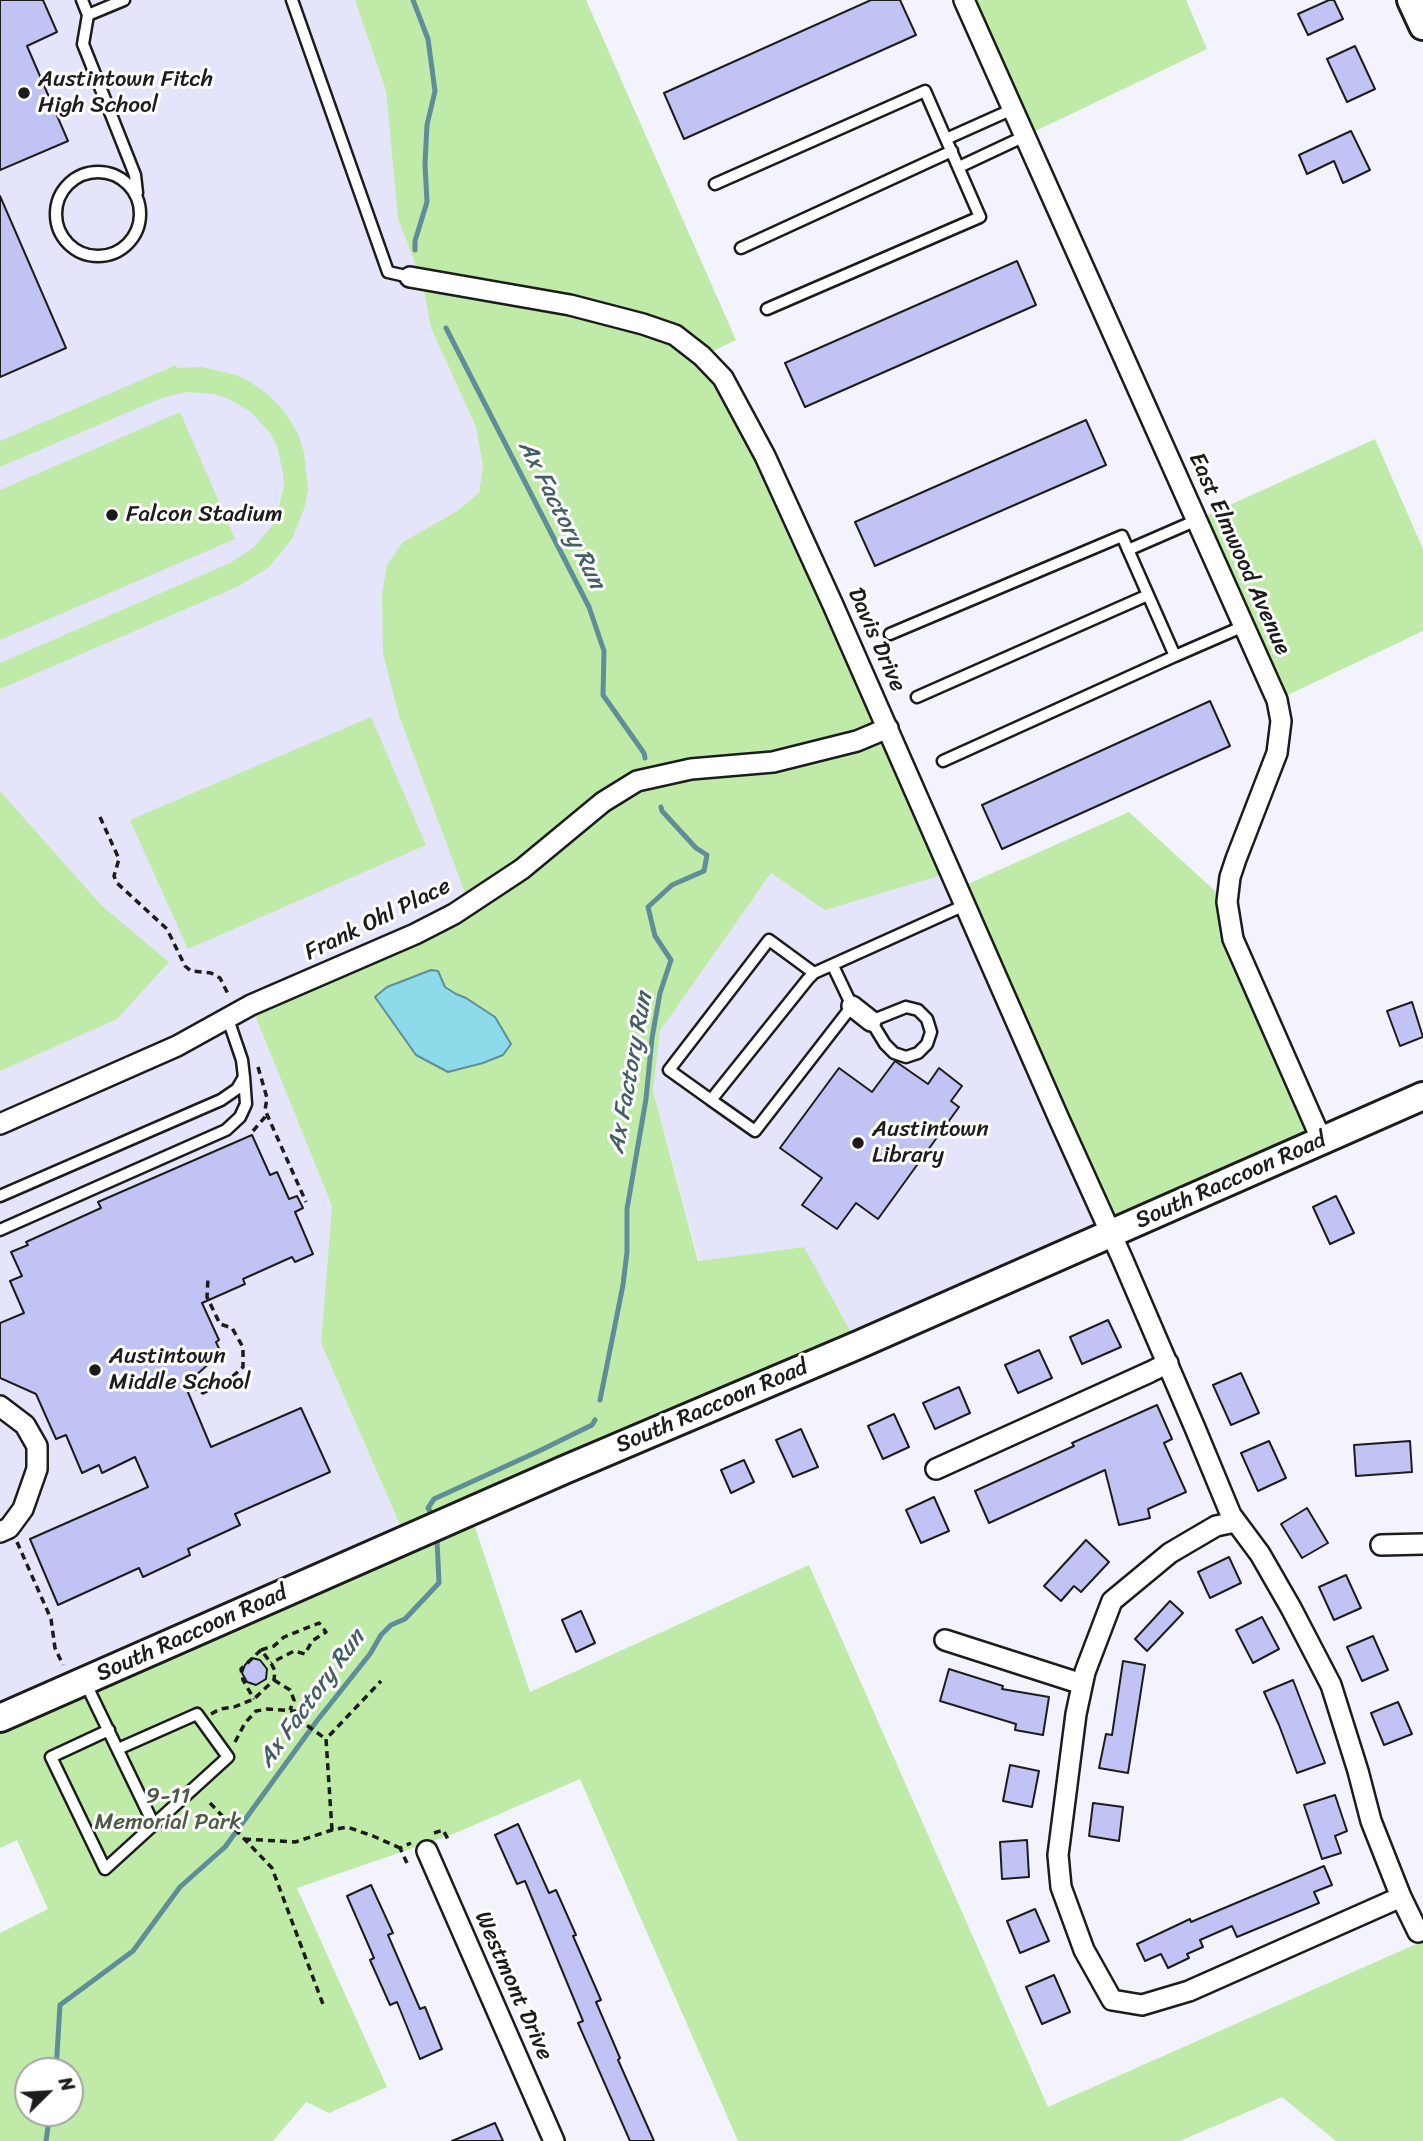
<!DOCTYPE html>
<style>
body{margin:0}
#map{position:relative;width:1423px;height:2141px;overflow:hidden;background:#f3f3fd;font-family:Sriracha,sans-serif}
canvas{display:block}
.north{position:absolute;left:14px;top:2057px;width:70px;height:70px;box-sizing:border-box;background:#fff;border:2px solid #a4a4a4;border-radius:50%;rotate:66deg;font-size:19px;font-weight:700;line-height:28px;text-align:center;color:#1c1c1c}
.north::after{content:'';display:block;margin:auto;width:24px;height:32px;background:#1c1c1c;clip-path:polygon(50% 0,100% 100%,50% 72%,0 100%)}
</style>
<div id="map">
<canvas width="1423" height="2141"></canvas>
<div class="north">N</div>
</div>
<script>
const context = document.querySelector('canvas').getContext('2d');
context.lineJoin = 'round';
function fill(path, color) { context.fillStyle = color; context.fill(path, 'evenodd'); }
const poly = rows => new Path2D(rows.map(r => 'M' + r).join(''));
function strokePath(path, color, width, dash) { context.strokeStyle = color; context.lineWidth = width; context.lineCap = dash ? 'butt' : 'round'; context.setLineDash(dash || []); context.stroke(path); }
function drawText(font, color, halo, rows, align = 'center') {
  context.font = font + ' Sriracha,sans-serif'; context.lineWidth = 6; context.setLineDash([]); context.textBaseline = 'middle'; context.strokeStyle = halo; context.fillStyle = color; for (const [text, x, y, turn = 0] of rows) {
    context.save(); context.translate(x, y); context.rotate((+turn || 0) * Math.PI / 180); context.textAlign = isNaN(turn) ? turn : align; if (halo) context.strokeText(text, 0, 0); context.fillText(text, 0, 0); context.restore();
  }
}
fill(poly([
 [0,0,355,0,386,91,398,219,422,281,431,328,476,427,483,466,479,493,457,511,403,542,399,716,469,904,252,1006,332,1206,321,1343,406,1540,0,1718],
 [952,872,1111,1234,858,1345,803,1247,699,1261,653,1091,660,1031,771,873]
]), '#e4e5fb');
fill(poly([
 [355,0,586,0,736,340,703,356,723,378,952,872,825,910,771,873,660,1031,653,1091,698,1261,804,1247,858,1345,470,1512,530,1692,809,1565,1048,2107,1423,1941,1423,2141,1336,2141,1282,2097,1180,2141,738,2141,580,1779,451,1835,297,1888,387,2087,329,2113,306,2102,273,2141,0,2141,0,1933,48,1909,17,1840,0,1848,0,1719,406,1539,321,1343,332,1206,251,1005,469,904,399,716,383,653,382,594,387,565,403,542,457,511,479,493,483,466,476,427,431,328,422,281,398,219,386,91],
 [438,971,445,987,456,994,466,998,503,1055,483,1063,448,1072],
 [28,2071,70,2071,70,2113,28,2113],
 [964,0,1186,0,1207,49,1025,136],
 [176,365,177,368,202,367,236,375,252,383,267,394,280,406,290,420,299,436,304,453,308,489,305,506,292,539,269,567,239,586,0,689,0,663,230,563,253,548,271,527,277,514,284,487,283,473,277,446,270,433,251,412,227,398,214,394,186,392,159,399,0,467,0,441],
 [180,412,235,539,0,640,0,490],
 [1375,439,1423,549,1423,631,1277,700,1197,520],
 [371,717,426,845,188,949,130,820],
 [0,791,102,906,169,962,117,1019,0,1071],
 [1129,812,1227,902,1322,1141,1111,1234,959,888]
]), '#bfeaa7');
const water = poly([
 [431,970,438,971,445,987,456,994,466,998,495,1017,511,1044,503,1055,483,1063,448,1072,416,1055,375,997,387,987,431,970]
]);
fill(water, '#8cdaea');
strokePath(water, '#5f8e98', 2);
strokePath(poly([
 [413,0,428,39,435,91,427,125,425,164,427,202,415,241,415,250],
 [446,328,589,607,604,651,603,695,644,753,645,758],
 [600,1400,623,1285,627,1252,627,1209,646,1099,652,1038,660,993,671,960,655,936,648,907,672,885,704,871,707,855,696,848,662,811,661,807],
 [430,1511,428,1508,434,1499,539,1451,592,1425,595,1420],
 [56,2071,60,2005,133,1951,180,1887,225,1847,316,1722,370,1654,381,1635,391,1625,405,1619,439,1583,437,1540],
 [46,2141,50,2113]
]), '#5f8e98', 5);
const building = poly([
 [0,0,43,0,57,32,27,46,68,141,0,170,0,0],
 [871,0,900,0,916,35,684,139,664,93,871,0],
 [1329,0,1334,0,1343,19,1308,35,1298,14,1329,0],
 [1355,46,1375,89,1347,102,1327,59,1355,46],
 [1351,131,1370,170,1343,183,1334,161,1307,174,1299,155,1351,131],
 [0,196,66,348,0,377,0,196],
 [1017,261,1036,305,805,407,785,363,1017,261],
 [1086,420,1106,465,875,566,855,522,1086,420],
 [1210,701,1230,746,1002,849,982,805,1210,701],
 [1412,1002,1423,1037,1400,1046,1387,1011,1412,1002],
 [895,1061,928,1084,939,1068,962,1086,951,1101,959,1107,878,1219,856,1203,837,1229,802,1205,822,1178,780,1148,839,1068,872,1092,895,1061],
 [252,1135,270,1175,277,1172,289,1199,297,1196,303,1208,295,1212,313,1254,295,1262,292,1257,243,1279,245,1284,202,1303,219,1340,216,1342,221,1353,185,1385,211,1447,301,1408,330,1472,235,1514,240,1525,188,1549,190,1555,143,1577,139,1568,58,1605,30,1539,148,1487,135,1457,102,1473,99,1465,82,1473,66,1435,56,1439,36,1394,0,1378,0,1323,24,1313,10,1281,22,1276,11,1252,28,1245,26,1242,101,1208,98,1202,252,1135],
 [1336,1196,1354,1233,1330,1244,1313,1207,1336,1196],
 [1108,1320,1121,1347,1082,1364,1070,1337,1108,1320],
 [1039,1350,1052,1378,1018,1393,1005,1365,1039,1350],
 [1241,1373,1259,1413,1231,1425,1213,1385,1241,1373],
 [959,1387,970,1413,935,1429,923,1403,959,1387],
 [1157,1405,1172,1439,1164,1443,1186,1492,1148,1509,1150,1518,1119,1525,1105,1470,989,1523,975,1491,1074,1446,1072,1443,1157,1405],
 [894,1414,909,1447,883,1459,868,1426,894,1414],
 [801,1429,818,1467,793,1477,776,1440,801,1429],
 [1269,1441,1286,1478,1258,1491,1241,1453,1269,1441],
 [1410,1441,1412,1472,1356,1476,1354,1445,1410,1441],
 [744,1460,754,1482,731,1493,721,1470,744,1460],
 [934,1497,949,1531,921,1543,906,1510,934,1497],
 [1307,1508,1328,1543,1302,1558,1281,1524,1307,1508],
 [1086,1540,1109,1562,1081,1592,1074,1586,1061,1601,1044,1586,1086,1540],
 [1229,1557,1241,1583,1210,1598,1198,1572,1229,1557],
 [1346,1575,1361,1608,1334,1620,1319,1587,1346,1575],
 [1170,1601,1183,1613,1147,1651,1135,1639,1170,1601],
 [581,1611,595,1643,576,1652,562,1620,581,1611],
 [1262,1617,1279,1649,1253,1663,1236,1630,1262,1617],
 [1373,1636,1388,1670,1362,1681,1347,1647,1373,1636],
 [252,1658,260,1660,267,1669,266,1679,256,1685,247,1682,242,1673,245,1665,252,1658],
 [1123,1661,1145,1665,1128,1773,1099,1768,1106,1734,1112,1735,1123,1661],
 [949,1669,1003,1686,1002,1689,1049,1697,1043,1735,1015,1730,1016,1724,940,1701,949,1669],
 [1293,1680,1325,1763,1297,1773,1279,1725,1264,1692,1293,1680],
 [1398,1702,1412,1734,1384,1745,1371,1713,1398,1702],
 [1010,1765,1039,1771,1032,1807,1003,1801,1010,1765],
 [1335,1795,1347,1831,1335,1836,1341,1853,1322,1859,1304,1805,1335,1795],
 [1093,1803,1123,1807,1119,1841,1089,1836,1093,1803],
 [518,1824,549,1893,556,1890,576,1935,573,1936,601,2000,596,2002,620,2058,618,2060,654,2141,630,2141,578,2023,583,2021,525,1881,517,1884,495,1835,518,1824],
 [1027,1840,1029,1877,1002,1879,1000,1842,1027,1840],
 [1324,1866,1332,1885,1314,1892,1319,1903,1237,1937,1232,1926,1200,1940,1203,1947,1187,1954,1189,1958,1168,1968,1161,1954,1145,1961,1137,1944,1190,1919,1191,1922,1324,1866],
 [371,1885,393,1933,388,1935,420,2009,425,2007,442,2049,420,2059,397,2002,390,2005,370,1960,374,1958,347,1896,371,1885],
 [1035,1909,1049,1941,1020,1953,1007,1921,1035,1909],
 [1054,1975,1070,2012,1042,2024,1026,1987,1054,1975],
 [495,2123,503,2141,452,2141,495,2123]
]);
fill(building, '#c1c3f5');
strokePath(building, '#1c1c1c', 2);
const lane = poly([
 [82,0,88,15,124,0],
 [292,0,388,272,410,277],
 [88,15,83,44,135,175,137,193],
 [946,139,1013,109],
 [959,167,1025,136],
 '56 214a42 42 0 1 1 84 0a42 42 0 1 1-84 0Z',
 [715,184,925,91,980,217,767,309],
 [741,248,952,151],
 [1128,550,1197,520],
 [890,634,1122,536,1175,656,943,761],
 [1175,656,1244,626],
 [917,697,1148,595],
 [833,966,852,1006,755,1131,711,1100,808,979,814,973,965,905],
 [906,1007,918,1010,927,1019,931,1032,927,1044,918,1053,906,1057,894,1053,885,1044,871,1021,906,1007],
 [711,1100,669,1070,769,940,814,973],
 [0,1196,221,1100,237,1089,244,1077,242,1060,228,1019],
 [0,1230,226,1130,240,1117,246,1104,244,1077],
 [85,1682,154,1825],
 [109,1730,51,1757,105,1869,228,1757,197,1714,118,1749]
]);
const street = poly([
 [964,0,1277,700,1281,721,1277,753,1236,859,1230,877,1227,902,1233,939,1322,1141],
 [410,277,570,305,643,324,675,335,702,356,723,378,765,456,833,605,1059,1119,1122,1258,1195,1428,1231,1515,1260,1554,1291,1608,1331,1685,1358,1771,1371,1821,1401,1897,1189,1991,1142,2005,1112,2000,1084,1950,1061,1887,1058,1855,1076,1714,1085,1672,1112,1601,1170,1553,1216,1526,1235,1522],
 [852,1006,871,1021],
 [0,1124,177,1046,251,1005,415,934,454,914,522,869,603,802,637,781,691,769,773,762,857,741,888,728],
 [0,1406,25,1425,37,1446,37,1469,23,1509,9,1528,0,1532],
 [936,1469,1150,1372,1168,1363],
 [1381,1545,1423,1544],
 [945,1640,1082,1684],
 [427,1851,554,2141],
 [1401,1897,1418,1932]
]);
const secondary = poly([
 [1411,0,1423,26],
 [0,1718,564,1470,858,1345,1423,1096]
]);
strokePath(lane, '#1c1c1c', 15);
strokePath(street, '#1c1c1c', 24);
strokePath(secondary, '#1c1c1c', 32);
strokePath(poly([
 [100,817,119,859,114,876,117,883,167,929,185,966,191,971,211,973,220,978,229,996],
 [258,1067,267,1098,265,1110,306,1202],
 [253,1131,265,1117,265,1113],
 [191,1386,203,1393,229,1380,243,1367,243,1347,232,1328,220,1324,207,1297,208,1278],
 [17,1542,51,1619,55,1648,63,1665],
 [261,1650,274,1646,284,1637,319,1623,326,1632,312,1641,305,1654,294,1651,271,1663],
 [274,1680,290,1690,294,1700,290,1710],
 [211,1714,220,1709,234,1707,254,1699,274,1680,275,1671,271,1663,261,1650,241,1669,243,1680,254,1699],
 [235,1742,245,1723,256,1711,268,1709,295,1711,305,1724,326,1739],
 [210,1803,272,1868,324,2007],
 [332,1830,326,1739,381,1681],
 [434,1833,443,1830,449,1841],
 [244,1839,295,1842,332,1830,347,1827,373,1836,400,1848],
 [407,1863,400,1848,411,1843]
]), '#1c1c1c', 3.5, [7, 5]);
strokePath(lane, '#fff', 10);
strokePath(street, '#fff', 19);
strokePath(secondary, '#fff', 26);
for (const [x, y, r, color] of [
 [24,93,7,"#1c1c1c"],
 [112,515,7,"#1c1c1c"],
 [858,1143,7,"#1c1c1c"],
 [95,1370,7,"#1c1c1c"]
]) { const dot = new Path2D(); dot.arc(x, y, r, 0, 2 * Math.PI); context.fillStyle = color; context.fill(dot); strokePath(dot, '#fff', 2.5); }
drawText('23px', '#1c1c1c', '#fff', [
 ["Austintown Fitch",38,80],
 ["High School",38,106],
 ["Falcon Stadium",126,515],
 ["Austintown",872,1130],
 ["Library",872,1156],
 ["Austintown",109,1357],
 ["Middle School",109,1383]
], 'left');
drawText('23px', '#1c1c1c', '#fff', [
 ["East Elmwood Avenue",1239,554,66],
 ["Davis Drive",876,640,66],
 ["Frank Ohl Place",378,920,-26],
 ["South Raccoon Road",1231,1181,-24],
 ["South Raccoon Road",712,1407,-23],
 ["South Raccoon Road",192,1634,-24],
 ["Westmont Drive",513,1986,66]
]);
drawText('23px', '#4d5a46', '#fff', [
 ["9-11",168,1797],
 ["Memorial Park",168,1823]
]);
drawText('italic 24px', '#435e64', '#fff', [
 ["Ax Factory Run",561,515,63],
 ["Ax Factory Run",631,1073,-80],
 ["Ax Factory Run",312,1699,-54]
]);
</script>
